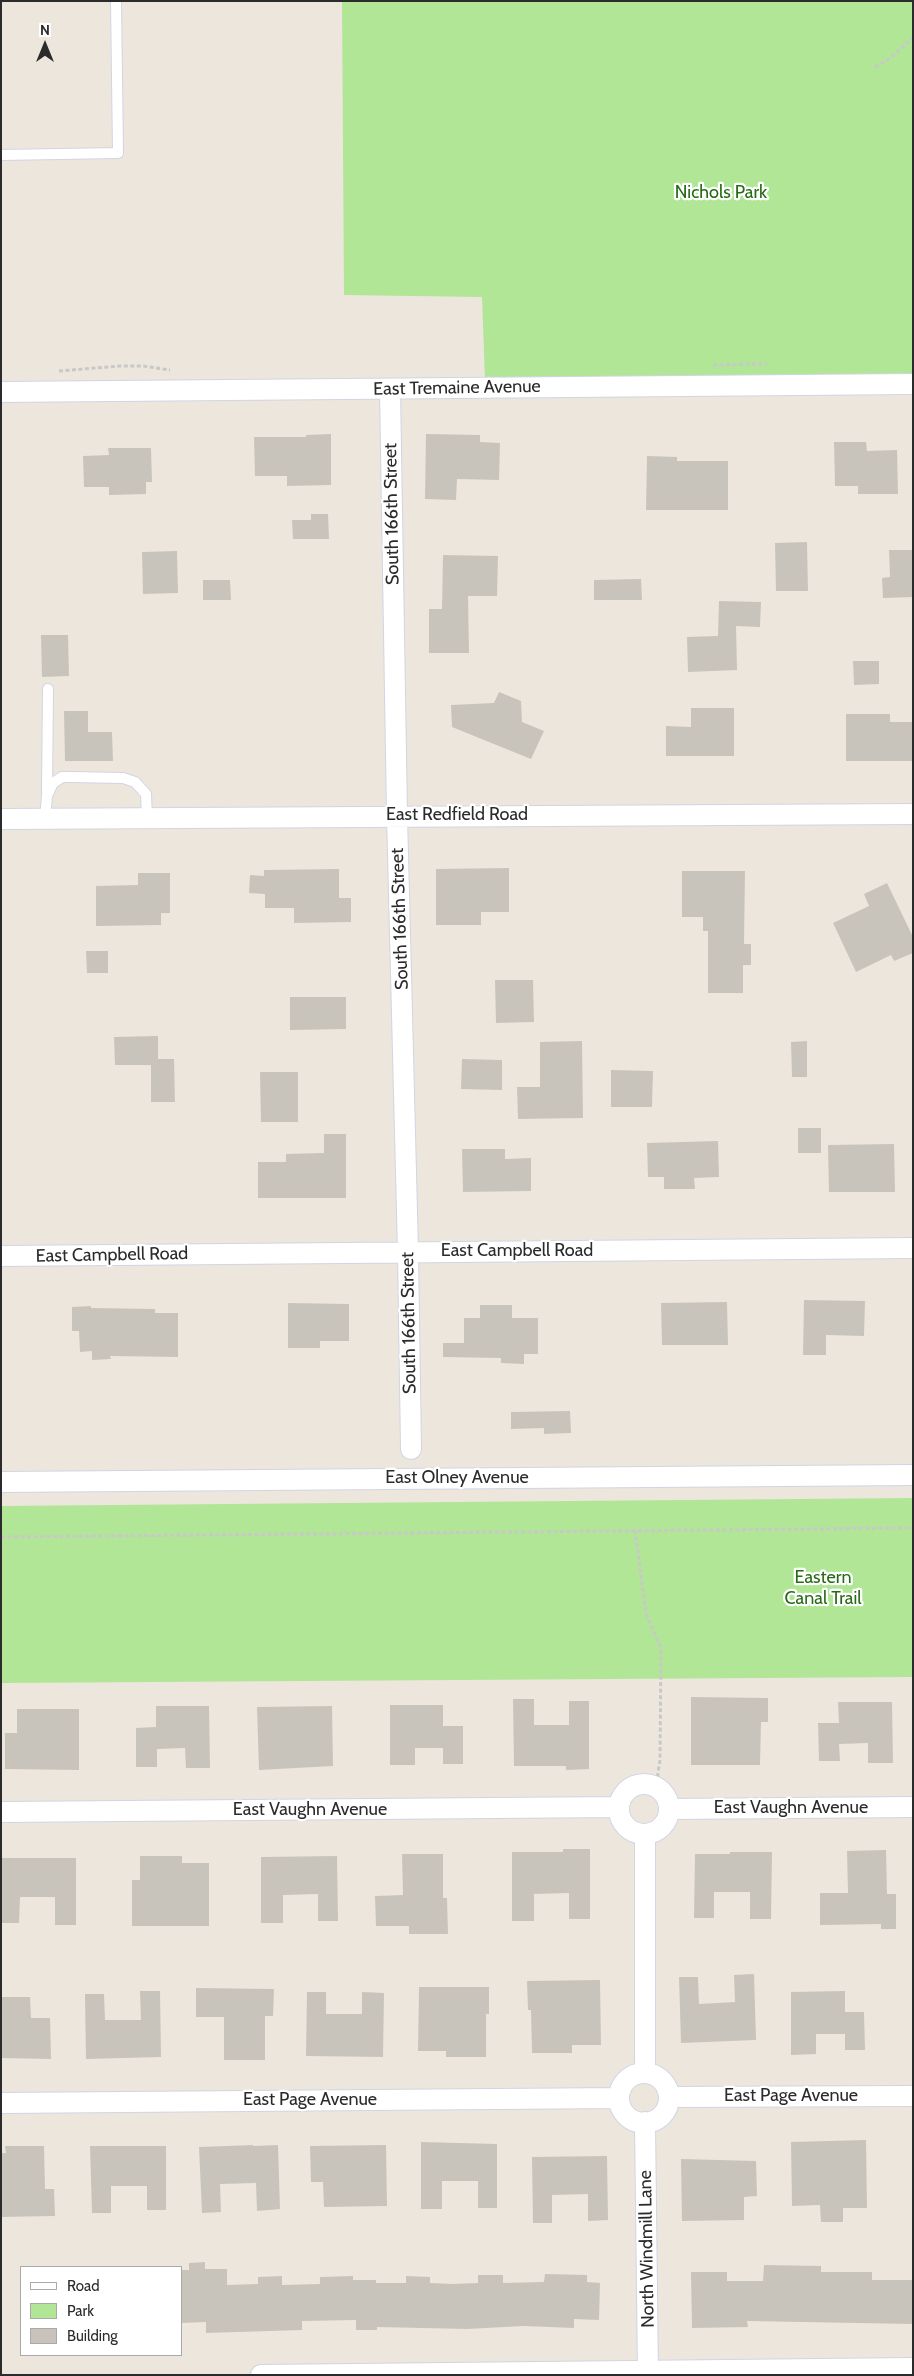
<!DOCTYPE html>
<style>
body{margin:0}
#map{position:relative;width:914px;height:2376px;overflow:hidden;background:#ede6dc;font-family:Cabin,sans-serif}
canvas{display:block}
.frame{position:absolute;inset:0;border:2px solid #2b2b2b;pointer-events:none}
.legend{position:absolute;left:20px;top:2266px;width:162px;height:90px;box-sizing:border-box;background:#fff;border:1px solid #aaa;margin:0;padding:6px 9px;list-style:none;font-size:15px;color:#2b2b2b}
.legend li{display:flex;align-items:center;gap:10px;height:25px}
.legend b{width:25px;border:1px solid #aaa}
.north{position:absolute;left:20px;top:20px;width:50px;height:50px;-webkit-text-stroke:4px #fff;paint-order:stroke;rotate:0deg;font-size:14px;font-weight:700;line-height:20px;text-align:center;color:#2b2b2b}
.north::after{content:'';display:block;margin:auto;width:18px;height:22px;background:#2b2b2b;clip-path:polygon(50% 0,100% 100%,50% 72%,0 100%)}
</style>
<div id="map">
<canvas width="914" height="2376"></canvas>
<div class="frame"></div>
<ul class="legend">
<li><b style="height:6px;background:#fff"></b>Road</li>
<li><b style="height:14px;background:#b1e696"></b>Park</li>
<li><b style="height:14px;background:#c9c4bb"></b>Building</li>
</ul>
<div class="north">N</div>
</div>
<script>
const context = document.querySelector('canvas').getContext('2d');
context.lineJoin = 'round';
function fill(path, color) { context.fillStyle = color; context.fill(path, 'evenodd'); }
const poly = rows => new Path2D(rows.map(r => 'M' + r).join(''));
function strokePath(path, color, width, dash) { context.strokeStyle = color; context.lineWidth = width; context.lineCap = dash ? 'butt' : 'round'; context.setLineDash(dash || []); context.stroke(path); }
function drawText(font, color, halo, rows, align = 'center') {
  context.font = font + ' Cabin,sans-serif'; context.lineWidth = 4.5; context.setLineDash([]); context.textBaseline = 'middle'; context.strokeStyle = halo; context.fillStyle = color; for (const [text, x, y, turn = 0] of rows) {
    context.save(); context.translate(x, y); context.rotate((+turn || 0) * Math.PI / 180); context.textAlign = isNaN(turn) ? turn : align; if (halo) context.strokeText(text, 0, 0); context.fillText(text, 0, 0); context.restore();
  }
}
fill(poly([
 [342,1,913,1,913,388,485,380,482,297,344,295],
 [913,1498,913,1677,1,1683,1,1506]
]), '#b1e696');
fill(poly([
 [331,434,331,485,287,486,287,476,255,476,254,437,306,437,306,435],
 [426,434,480,435,480,442,500,443,499,480,457,479,456,500,425,499],
 [834,442,866,442,867,451,897,450,898,494,858,494,858,486,835,486],
 [108,448,151,448,152,482,146,482,146,494,109,495,109,487,84,487,83,456,109,455],
 [647,456,677,457,677,461,728,461,728,510,646,510],
 [311,514,328,514,329,539,293,539,292,520,311,520],
 [807,542,808,591,776,591,775,543],
 [889,550,913,550,913,597,883,598,882,578,890,577],
 [177,551,178,593,143,594,142,552],
 [443,555,498,556,497,596,468,596,469,653,429,653,429,609,442,609],
 [641,579,642,600,594,600,594,580],
 [203,580,230,580,231,600,203,600],
 [719,601,761,602,760,627,736,626,737,670,688,672,687,637,718,636],
 [41,635,68,635,69,676,42,677],
 [853,661,879,661,879,684,854,685],
 [499,692,521,701,522,722,544,731,531,759,452,727,451,705,494,703],
 [691,708,734,708,734,756,666,756,666,726,691,727],
 [64,711,88,711,88,732,112,732,113,761,65,761],
 [846,714,890,714,890,722,913,722,913,761,846,761],
 [509,868,509,912,481,912,481,925,436,925,436,869],
 [339,869,339,898,351,898,351,922,294,923,294,908,265,908,265,894,249,893,250,875,264,876,264,870],
 [682,871,745,871,744,944,751,944,751,965,743,965,743,993,708,993,708,931,703,931,703,917,682,917],
 [138,873,170,873,170,913,161,913,161,925,96,926,96,886,138,885],
 [887,883,913,937,913,953,894,961,891,955,856,972,833,923,869,906,864,894],
 [86,951,108,951,108,973,87,973],
 [495,980,533,980,534,1022,496,1023],
 [290,997,346,997,346,1029,290,1030],
 [158,1036,158,1059,174,1059,175,1102,151,1102,151,1065,115,1065,114,1037],
 [582,1041,583,1118,518,1119,517,1087,540,1087,540,1042],
 [807,1041,807,1077,792,1077,791,1042],
 [462,1059,502,1060,502,1090,461,1089],
 [611,1070,653,1071,652,1107,611,1107],
 [260,1072,298,1072,298,1122,261,1122],
 [798,1128,821,1128,821,1153,798,1153],
 [324,1134,346,1134,346,1198,258,1198,258,1162,286,1162,286,1154,324,1153],
 [718,1141,719,1177,694,1178,695,1189,664,1189,664,1177,648,1177,647,1143],
 [894,1144,895,1192,829,1192,828,1145],
 [462,1149,505,1149,505,1159,531,1158,531,1191,463,1192],
 [804,1300,865,1301,864,1336,826,1335,826,1355,803,1355],
 [727,1302,728,1345,662,1345,661,1303],
 [288,1303,349,1304,349,1341,320,1341,320,1348,288,1348],
 [480,1305,512,1305,512,1318,538,1318,538,1354,524,1354,524,1364,501,1363,501,1358,443,1357,443,1343,464,1343,464,1318,480,1318],
 [91,1306,91,1308,155,1309,155,1313,178,1313,178,1357,110,1356,111,1359,92,1360,92,1351,80,1352,79,1331,72,1331,72,1307],
 [570,1411,571,1433,544,1434,544,1428,511,1429,511,1412],
 [691,1697,768,1698,768,1722,761,1722,760,1765,691,1765],
 [513,1699,534,1699,534,1725,569,1725,569,1701,589,1701,589,1769,566,1770,566,1766,514,1766],
 [838,1702,892,1702,893,1763,868,1763,868,1743,839,1744,840,1761,819,1761,818,1723,839,1723],
 [390,1705,443,1705,443,1726,463,1726,463,1764,443,1764,443,1748,415,1748,415,1765,390,1765],
 [156,1706,209,1706,210,1768,186,1768,185,1748,157,1749,157,1767,136,1767,136,1728,156,1727],
 [332,1706,333,1766,259,1770,257,1707],
 [17,1709,79,1709,79,1770,5,1769,5,1733,17,1733],
 [563,1849,590,1849,590,1919,569,1919,569,1893,534,1894,534,1921,512,1921,512,1852,563,1852],
 [886,1850,887,1894,896,1894,896,1929,881,1929,881,1924,820,1925,820,1893,848,1893,847,1851],
 [730,1852,772,1852,771,1919,750,1919,750,1892,714,1892,714,1918,694,1918,695,1854,730,1854],
 [402,1854,443,1854,443,1898,447,1898,448,1934,409,1934,409,1926,376,1926,375,1896,403,1895],
 [140,1856,182,1856,182,1863,209,1863,209,1926,132,1926,132,1880,140,1880],
 [337,1856,338,1921,318,1921,318,1894,283,1895,283,1923,261,1923,261,1857],
 [1,1858,76,1858,76,1925,55,1925,55,1897,20,1897,19,1923,1,1923],
 [754,1974,756,2040,681,2043,679,1977,698,1977,699,2004,735,2002,734,1975],
 [600,1980,601,2045,572,2045,572,2053,532,2053,531,2010,528,2010,527,1981],
 [419,1987,489,1987,489,2014,486,2014,486,2057,446,2057,446,2051,418,2051],
 [196,1988,274,1989,273,2016,265,2016,265,2060,224,2060,224,2017,196,2017],
 [140,1991,160,1991,161,2057,86,2059,85,1994,104,1994,105,2020,141,2020],
 [845,1991,845,2012,864,2012,865,2050,845,2050,845,2034,816,2034,816,2054,791,2055,791,1992],
 [307,1992,326,1992,326,2014,362,2014,362,1992,384,1993,383,2057,306,2056],
 [1,1997,30,1997,31,2018,50,2018,51,2059,1,2058],
 [866,2140,867,2208,843,2208,843,2222,821,2222,820,2205,792,2206,791,2142],
 [421,2142,497,2144,497,2208,478,2208,478,2181,442,2181,442,2209,421,2209],
 [253,2145,253,2146,278,2145,280,2209,257,2211,256,2183,220,2184,221,2212,202,2213,199,2147],
 [386,2145,387,2206,324,2207,323,2182,311,2182,310,2146],
 [5,2146,44,2146,45,2189,54,2189,55,2216,1,2217,1,2153,6,2153],
 [90,2146,166,2146,166,2210,147,2210,147,2186,111,2186,111,2213,92,2213],
 [607,2156,608,2220,588,2221,588,2194,552,2195,552,2223,533,2223,532,2157],
 [681,2159,756,2161,757,2196,744,2197,744,2220,682,2221],
 [205,2262,205,2269,227,2269,227,2285,258,2284,258,2277,282,2276,282,2285,320,2284,320,2277,353,2276,353,2280,376,2280,376,2283,406,2283,406,2276,430,2277,430,2283,452,2284,478,2283,478,2275,503,2275,503,2283,544,2282,545,2274,587,2275,587,2282,600,2283,599,2320,574,2319,574,2328,523,2326,467,2329,377,2327,377,2330,356,2330,356,2320,302,2321,302,2330,206,2333,206,2322,181,2323,181,2270,189,2270,189,2263],
 [764,2265,821,2266,821,2272,872,2272,872,2280,913,2280,913,2324,747,2321,748,2327,692,2328,691,2272,727,2272,727,2281,763,2281]
]), '#c9c4bb');
const service = poly([
 [1,155,118,153,116,1],
 [47,792,48,689],
 [45,819,47,796,53,783,62,777,72,777,123,778,135,782,146,794,147,818]
]);
const minor = poly([
 [390,389,397,815,408,1252,411,1449],
 [1,392,913,384],
 [1,819,913,814],
 [1,1256,913,1248],
 [1,1482,913,1475],
 '619 1809a25 25 0 1 1 50 0a25 25 0 1 1-50 0Z',
 [669,1809,913,1807],
 [1,1812,618,1807],
 [645,2073,645,1834],
 '619 2098a25 25 0 1 1 50 0a25 25 0 1 1-50 0Z',
 [669,2097,913,2096],
 [1,2103,619,2098],
 [645,2122,648,2375],
 [261,2375,913,2368]
]);
strokePath(service, '#d1d5e4', 12);
strokePath(minor, '#d1d5e4', 22);
strokePath(poly([
 [875,67,889,59,913,38],
 [713,365,767,364],
 [59,371,120,366,143,366,170,370],
 [635,1530,646,1614,661,1648,660,1760,656,1787],
 [1,1537,913,1528]
]), '#c8c8c8', 3, [4, 2.5]);
strokePath(service, '#fff', 10);
strokePath(minor, '#fff', 20);
drawText('18px', '#286b17', '#fff', [
 ["Nichols Park",721,193],
 ["Eastern",823,1578],
 ["Canal Trail",823,1599]
]);
drawText('18px', '#2b2b2b', '#fff', [
 ["East Tremaine Avenue",457,388,-1],
 ["South 166th Street",392,514,-91],
 ["East Redfield Road",457,815],
 ["South 166th Street",400,919,-92],
 ["East Campbell Road",517,1251],
 ["East Campbell Road",112,1255,-1],
 ["South 166th Street",409,1323,-91],
 ["East Olney Avenue",457,1478],
 ["East Vaughn Avenue",791,1808],
 ["East Vaughn Avenue",310,1810],
 ["East Page Avenue",791,2096],
 ["East Page Avenue",310,2100],
 ["North Windmill Lane",647,2249,-91]
]);
</script>
